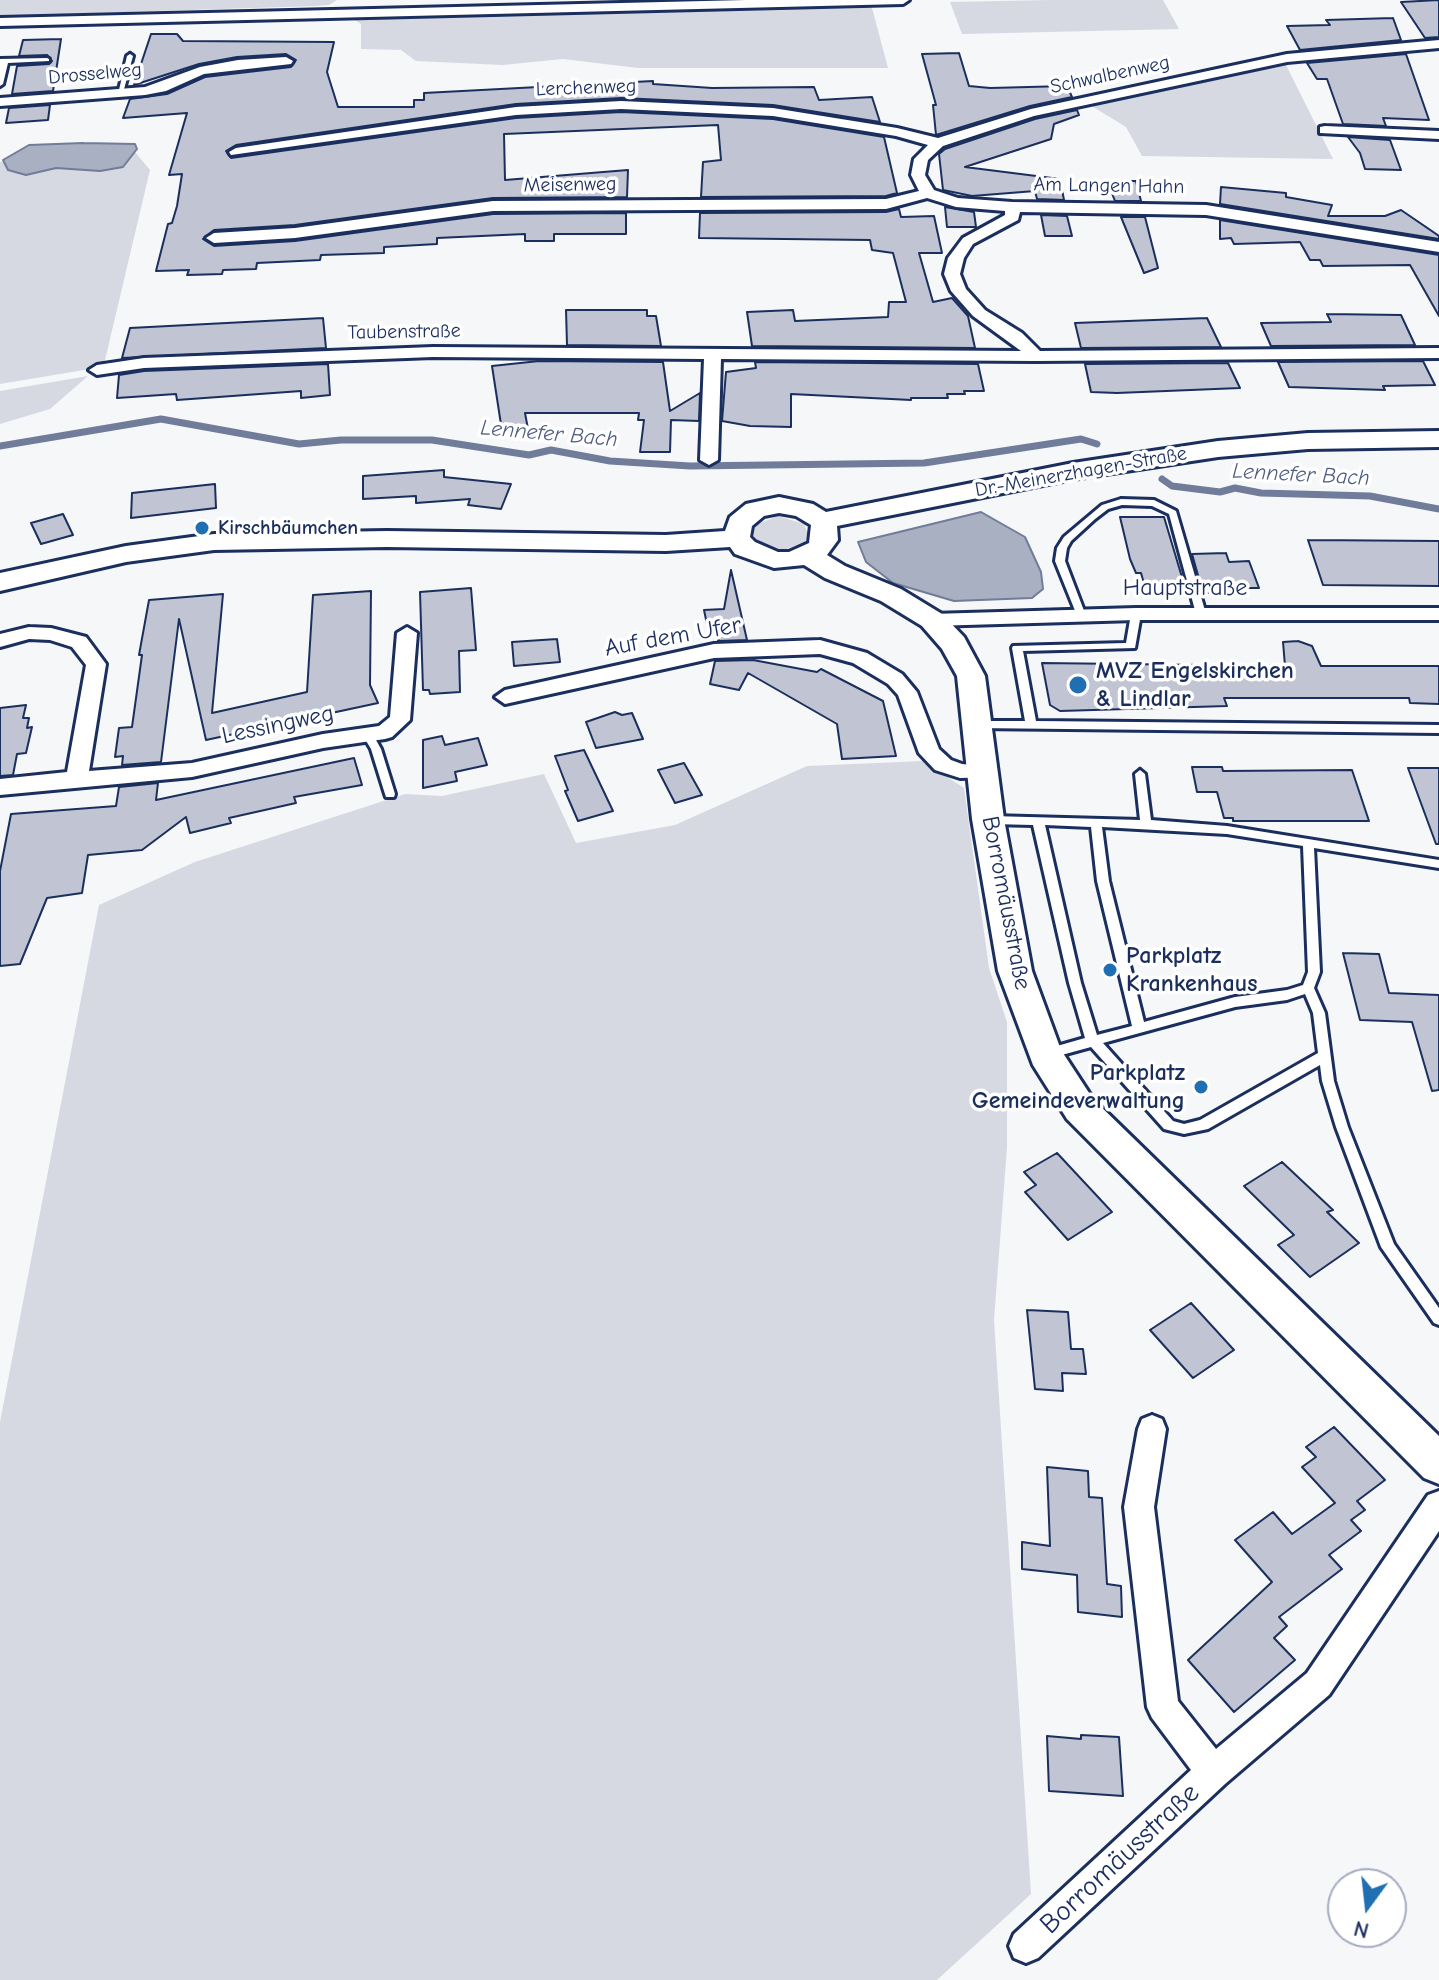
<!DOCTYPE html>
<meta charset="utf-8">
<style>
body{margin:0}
#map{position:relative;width:1439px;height:1980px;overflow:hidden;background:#f6f7f9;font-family:"Comic Neue",sans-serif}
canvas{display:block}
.north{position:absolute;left:1327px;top:1868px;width:80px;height:80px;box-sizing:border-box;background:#fff;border:2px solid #a4acbf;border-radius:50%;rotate:195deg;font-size:22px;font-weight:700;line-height:32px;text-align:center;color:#1b2f5e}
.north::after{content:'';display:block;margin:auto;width:28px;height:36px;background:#1f6fb2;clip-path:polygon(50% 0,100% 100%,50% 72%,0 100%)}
</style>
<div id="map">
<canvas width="1439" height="1980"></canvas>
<div class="north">N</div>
</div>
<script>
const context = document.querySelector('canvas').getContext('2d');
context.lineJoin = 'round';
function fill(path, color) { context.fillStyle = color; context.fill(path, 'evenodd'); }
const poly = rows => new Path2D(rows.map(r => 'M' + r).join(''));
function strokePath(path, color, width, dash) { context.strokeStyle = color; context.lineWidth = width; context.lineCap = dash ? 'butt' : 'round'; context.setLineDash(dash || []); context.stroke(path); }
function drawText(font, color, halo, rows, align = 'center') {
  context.font = font + ' "Comic Neue",sans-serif'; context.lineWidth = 7; context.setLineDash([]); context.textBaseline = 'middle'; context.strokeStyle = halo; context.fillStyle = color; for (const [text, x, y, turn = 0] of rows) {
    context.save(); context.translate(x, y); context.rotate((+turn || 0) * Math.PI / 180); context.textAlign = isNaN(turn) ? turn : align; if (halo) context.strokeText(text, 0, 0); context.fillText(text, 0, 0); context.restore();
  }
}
fill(poly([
 [0,0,337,0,329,5,316,6,0,16],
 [1050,0,1163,0,1179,29,962,34,950,2],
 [871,4,888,68,638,68,563,59,503,65,416,61,401,50,361,49,361,24,350,17],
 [1285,63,1333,159,1142,156,1126,127,1090,105],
 [135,152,150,170,105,360,96,368,0,384,0,162],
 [88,376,50,409,0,424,0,391],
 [778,516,804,524,809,536,806,541,782,551,756,543,752,531,755,525],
 [923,761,964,788,989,968,1007,1022,1007,1147,994,1320,1031,1894,937,1980,0,1980,0,1422,99,905,195,862,405,794,442,796,544,774,576,843,675,825,807,766]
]), '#d6d9e2');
const water = poly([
 [83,143,135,144,137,149,123,167,100,171,56,168,26,175,8,170,3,160,29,145,83,143],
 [981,512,1025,537,1041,572,1043,589,1032,598,954,601,893,583,866,562,858,542,981,512]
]);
fill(water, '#a9b0c1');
strokePath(water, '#707c99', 2);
strokePath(poly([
 [0,446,161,419,299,444,341,440,432,440,529,455,551,450,610,461,690,466,924,463,1081,439,1097,444],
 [1162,479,1172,486,1220,492,1235,488,1261,493,1370,496,1439,509]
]), '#707c99', 7);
const building = poly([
 [1439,0,1439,37,1425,38,1401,2,1439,0],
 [1393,18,1401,40,1300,50,1287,26,1330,25,1326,20,1393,18],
 [151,34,177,34,183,41,334,42,327,72,338,107,414,107,414,100,424,100,424,93,653,81,653,84,712,88,814,87,819,100,872,97,880,122,773,105,621,98,516,104,236,145,226,151,231,158,516,118,621,112,773,119,884,137,897,193,886,196,701,197,703,162,721,160,718,125,504,134,505,180,628,170,627,197,493,198,295,225,214,230,203,239,214,246,295,241,493,214,626,213,626,234,554,234,554,241,525,241,525,234,437,238,437,244,384,247,384,253,321,255,320,260,257,263,256,269,223,270,222,274,187,275,189,270,156,271,168,224,172,223,177,206,182,174,169,175,187,113,123,118,130,99,167,94,205,77,291,67,296,60,286,54,237,57,199,64,134,85,151,34],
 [61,39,53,91,12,94,17,66,49,64,52,61,47,55,19,56,23,40,61,39],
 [959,53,969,86,990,88,1067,86,1072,97,1030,106,936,135,933,105,936,105,922,54,959,53],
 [1406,54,1429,120,1383,118,1386,126,1343,124,1327,79,1317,79,1307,63,1406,54],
 [50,105,48,120,6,123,9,108,50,105],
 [1077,110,1079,115,1054,124,1051,139,965,167,1060,179,1064,200,1037,199,1035,191,972,196,943,190,939,154,945,149,1035,119,1077,110],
 [1348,137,1390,140,1401,170,1365,169,1360,153,1348,137],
 [1107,181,1136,181,1141,201,1115,201,1107,181],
 [1221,187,1286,193,1286,197,1332,205,1328,216,1385,216,1401,210,1439,236,1439,239,1220,204,1221,187],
 [945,207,974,212,976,227,947,227,945,207],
 [899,209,901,217,934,216,942,253,919,253,933,302,952,298,968,316,975,348,752,346,747,312,793,310,795,321,888,317,889,302,906,302,893,253,872,250,870,240,699,238,700,213,886,212,899,209],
 [1041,215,1067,216,1072,236,1045,236,1041,215],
 [1121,217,1145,217,1158,268,1144,273,1121,217],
 [1220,220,1439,255,1439,316,1410,265,1323,266,1320,260,1310,260,1300,242,1234,244,1231,238,1220,239,1220,220],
 [566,310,647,310,647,316,656,316,661,346,567,345,566,310],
 [1327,314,1401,315,1415,345,1271,346,1261,323,1331,322,1327,314],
 [323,318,326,348,122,358,130,328,323,318],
 [1207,318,1221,347,1081,348,1075,323,1207,318],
 [539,361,663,362,670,411,700,393,699,421,671,420,670,452,640,452,644,420,638,420,639,413,525,413,528,429,502,431,492,366,539,361],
 [1423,361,1435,385,1383,386,1385,390,1289,387,1278,362,1423,361],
 [755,362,978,364,984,391,964,391,965,394,947,394,948,398,911,398,911,400,791,394,791,427,750,426,722,421,726,372,756,368,755,362],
 [1228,363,1240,388,1117,393,1091,392,1085,364,1228,363],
 [328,364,330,395,301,398,301,391,177,400,176,394,117,398,119,375,144,371,328,364],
 [444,470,444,477,511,484,501,509,468,505,470,499,416,503,416,496,363,499,363,476,444,470],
 [215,484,216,508,131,518,132,493,215,484],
 [63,514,73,535,41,544,31,523,63,514],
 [1120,517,1164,517,1187,594,1147,594,1141,573,1136,573,1130,559,1120,517],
 [1308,540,1439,541,1439,586,1323,585,1308,540],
 [1226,553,1229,562,1249,561,1259,588,1232,588,1234,593,1203,593,1192,554,1226,553],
 [731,570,747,640,718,641,720,633,709,634,704,610,724,609,731,570],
 [471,588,476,650,459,651,460,692,430,694,429,690,423,690,420,592,471,588],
 [371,591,370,685,378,703,206,740,179,619,161,762,122,765,123,756,115,757,119,728,132,727,142,655,139,655,149,600,223,594,212,713,307,692,313,595,371,591],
 [557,639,560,662,514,666,512,642,557,639],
 [1298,641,1312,646,1321,666,1439,666,1439,704,1410,703,1409,698,1224,698,1227,706,1060,711,1050,705,1042,663,1285,666,1283,642,1298,641],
 [753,660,817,672,821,669,883,701,896,756,842,759,837,724,748,673,739,690,710,684,715,661,753,660],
 [26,705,23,718,29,718,27,728,32,727,26,753,17,754,13,775,0,776,0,708,26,705],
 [615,712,622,715,632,713,643,739,596,748,586,722,615,712],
 [442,736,445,745,478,738,487,765,455,772,457,781,423,788,423,740,442,736],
 [584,750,613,811,578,821,565,791,568,790,555,756,584,750],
 [354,758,362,785,294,797,296,803,229,818,231,823,190,833,186,817,142,850,88,855,82,893,47,898,20,964,0,966,0,871,11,814,116,806,119,787,158,783,156,800,354,758],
 [684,763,702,795,675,803,658,770,684,763],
 [1192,767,1222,767,1223,771,1352,770,1369,821,1233,821,1233,818,1224,818,1217,792,1197,792,1192,767],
 [1408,768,1439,768,1439,844,1436,844,1408,768],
 [1343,953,1379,954,1389,993,1439,995,1439,1090,1432,1091,1412,1022,1360,1020,1343,953],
 [1057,1153,1112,1212,1068,1240,1025,1192,1036,1185,1024,1172,1057,1153],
 [1282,1162,1333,1210,1327,1212,1359,1243,1310,1277,1278,1245,1294,1235,1244,1186,1282,1162],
 [1191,1303,1234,1350,1193,1378,1150,1330,1191,1303],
 [1027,1310,1068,1312,1071,1349,1083,1349,1086,1374,1062,1373,1063,1391,1035,1389,1027,1310],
 [1334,1427,1385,1480,1357,1501,1365,1510,1351,1520,1361,1531,1329,1555,1342,1569,1279,1617,1287,1626,1274,1638,1295,1660,1234,1712,1188,1660,1272,1582,1235,1540,1273,1512,1292,1534,1335,1503,1302,1467,1316,1457,1306,1447,1334,1427],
 [1047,1467,1088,1471,1089,1497,1102,1498,1107,1584,1121,1586,1122,1617,1078,1612,1077,1575,1022,1569,1022,1542,1050,1546,1047,1467],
 [1081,1735,1119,1737,1123,1796,1049,1791,1047,1736,1081,1739,1081,1735]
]);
fill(building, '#c0c4d3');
strokePath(building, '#1b2f5e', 2);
const lane = poly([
 [130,54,133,56,123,93,118,94,127,56,130,54],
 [47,58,49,59,49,61,8,63,3,84,0,86,0,59,47,58],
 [1121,499,1154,500,1176,511,1206,614,1204,616,1198,616,1196,614,1169,514,1152,506,1122,505,1108,509,1095,519,1071,541,1067,548,1065,561,1086,616,1081,619,1078,618,1055,561,1057,548,1064,537,1102,505,1121,499],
 [1136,611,1141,614,1135,648,1023,651,1036,721,1439,725,1439,733,974,728,973,725,974,722,978,721,1025,721,1012,648,1013,646,1126,643,1131,614,1136,611],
 [367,730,371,731,381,749,395,794,394,797,386,797,385,794,371,749,362,734,367,730],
 [1140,770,1145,774,1151,820,1227,826,1439,860,1439,868,1314,848,1320,972,1314,988,1325,1013,1334,1081,1348,1127,1394,1244,1439,1308,1439,1325,1434,1323,1381,1247,1336,1127,1322,1081,1320,1065,1208,1129,1184,1134,1164,1129,1091,1047,1047,1059,1043,1058,1041,1054,1043,1050,1085,1038,1069,983,1033,825,991,824,985,820,991,816,1140,820,1135,774,1140,770],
 [1045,825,1091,827,1097,881,1132,1026,1097,1035,1081,983,1045,825],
 [1102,827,1227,834,1303,846,1308,972,1303,985,1287,990,1235,997,1144,1022,1109,881,1102,827],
 [1305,994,1313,1013,1318,1053,1200,1120,1184,1124,1173,1121,1103,1043,1235,1007,1287,1000,1305,994]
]);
const street = poly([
 [746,0,909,0,903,4,0,26,0,18,746,0],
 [1439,40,1439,48,1287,62,1034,116,943,146,928,160,925,175,934,190,958,198,1012,202,1206,205,1439,242,1439,252,1206,215,1020,212,1018,220,973,244,964,258,960,274,966,289,985,310,1022,333,1040,351,1439,348,1439,358,1036,361,721,359,718,460,709,465,700,460,704,359,433,357,144,368,97,375,89,370,97,365,144,358,433,347,1021,351,973,316,951,291,944,274,948,258,963,238,1005,215,1005,211,956,207,927,198,886,209,493,211,295,238,214,243,206,238,214,233,295,228,493,201,886,199,919,191,911,175,914,159,928,145,896,136,773,116,621,109,516,115,231,155,229,152,236,148,516,107,621,101,773,108,897,128,938,138,1031,109,1287,54,1439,40],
 [286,57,293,61,291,64,204,74,166,91,145,95,0,106,0,98,145,87,200,67,238,60,286,57],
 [1325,126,1439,131,1439,139,1320,133,1320,127,1325,126],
 [1136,608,1439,608,1439,620,1136,620,932,626,922,620,932,614,1136,608],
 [29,627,51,628,86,637,106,664,89,771,192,763,323,734,379,726,390,717,397,633,407,627,417,633,410,720,392,737,385,739,323,748,192,777,0,795,0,779,67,772,86,665,72,647,50,640,29,639,0,647,0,634,29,627],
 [820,640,867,653,902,674,917,692,939,749,951,760,962,764,990,767,993,772,990,777,960,778,935,770,919,753,898,695,888,684,853,663,820,654,714,658,505,704,495,697,505,690,714,644,820,640],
 [1152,1415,1162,1419,1166,1429,1154,1507,1178,1701,1216,1749,1307,1673,1428,1495,1439,1491,1439,1531,1329,1695,1225,1784,1038,1958,1026,1963,1014,1958,1009,1946,1014,1934,1191,1770,1152,1718,1147,1707,1124,1507,1138,1429,1142,1419,1152,1415]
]);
const secondary = poly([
 [1439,431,1439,447,1308,449,1218,457,1073,479,837,526,838,540,827,555,845,566,901,589,942,614,964,637,985,676,1004,819,1032,971,1061,1050,1093,1099,1439,1436,1439,1484,1424,1478,1067,1119,1033,1065,998,971,972,819,957,676,942,649,922,626,881,601,825,578,804,565,774,568,735,554,730,547,666,551,387,547,214,550,126,562,0,591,0,573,126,546,214,534,387,531,666,535,725,531,730,517,746,504,779,497,813,504,826,512,1073,463,1218,441,1308,433,1439,431],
 [779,513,796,516,811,525,809,543,789,552,778,552,755,542,750,537,752,526,764,516,779,513]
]);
strokePath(lane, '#1b2f5e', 6);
strokePath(street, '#1b2f5e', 6);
strokePath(secondary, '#1b2f5e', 6);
fill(lane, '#fff');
fill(street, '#fff');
fill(secondary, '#fff');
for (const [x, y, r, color] of [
 [202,528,8,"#1f6fb2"],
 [1078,685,10,"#1f6fb2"],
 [1110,970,8,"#1f6fb2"],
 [1201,1087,8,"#1f6fb2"]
]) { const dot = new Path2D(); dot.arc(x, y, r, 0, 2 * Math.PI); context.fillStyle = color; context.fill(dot); strokePath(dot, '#fff', 3); }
drawText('20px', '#1b2f5e', '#fff', [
 ["Drosselweg",95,74,-5],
 ["Schwalbenweg",1110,75,-12],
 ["Lerchenweg",586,88,-2],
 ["Meisenweg",570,185,-1],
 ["Am Langen Hahn",1109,186,1],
 ["Taubenstraße",404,332,-1],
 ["Dr.-Meinerzhagen-Straße",1081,472,-10]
]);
drawText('bold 20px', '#1b2f5e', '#fff', [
 ["Kirschbäumchen",218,528]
], 'left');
drawText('italic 22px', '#4d5c81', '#fff', [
 ["Lennefer Bach",549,434,5],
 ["Lennefer Bach",1301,475,3]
]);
drawText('24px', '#1b2f5e', '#fff', [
 ["Hauptstraße",1185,588],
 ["Auf dem Ufer",673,637,-10],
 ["Lessingweg",278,725,-12],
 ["Borromäusstraße",1006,903,79]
]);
drawText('bold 24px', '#1b2f5e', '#fff', [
 ["MVZ Engelskirchen",1096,671],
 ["& Lindlar",1096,699],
 ["Parkplatz",1126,956],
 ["Krankenhaus",1126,984],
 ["Parkplatz",1185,1073,"right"],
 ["Gemeindeverwaltung",1185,1101,"right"]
], 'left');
drawText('28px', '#1b2f5e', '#fff', [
 ["Borromäusstraße",1120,1859,-43]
]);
</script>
